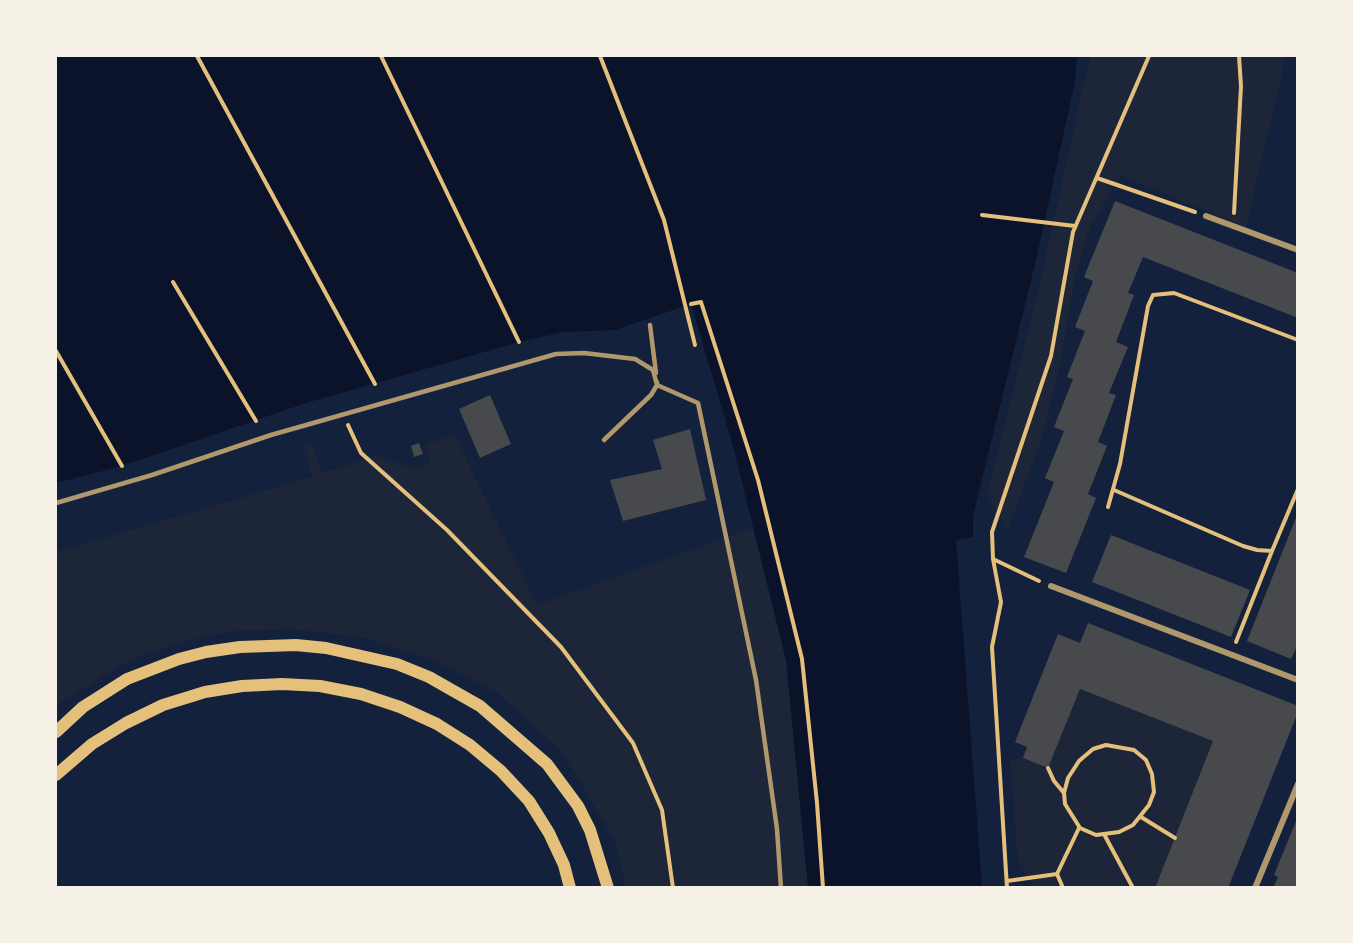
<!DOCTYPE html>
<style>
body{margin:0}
#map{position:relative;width:1353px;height:943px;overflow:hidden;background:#14213d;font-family:Jost,sans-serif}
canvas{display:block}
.frame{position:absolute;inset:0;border:57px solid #f6f1e7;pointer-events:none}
</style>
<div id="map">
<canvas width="1353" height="943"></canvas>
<div class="frame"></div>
</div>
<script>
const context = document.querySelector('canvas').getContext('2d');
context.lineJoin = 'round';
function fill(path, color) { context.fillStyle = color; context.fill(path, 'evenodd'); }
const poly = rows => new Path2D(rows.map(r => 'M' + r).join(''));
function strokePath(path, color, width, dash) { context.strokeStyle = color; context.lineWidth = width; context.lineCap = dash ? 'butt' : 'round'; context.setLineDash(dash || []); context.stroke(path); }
fill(poly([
 [1090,56,1286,56,1246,227,1120,175,1089,229,1075,276,1060,365,1041,440,1008,530,987,494,1036,300],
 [455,436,537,605,753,528,786,660,808,887,626,887,614,840,562,751,494,690,436,661,366,638,292,629,236,631,182,642,133,658,65,699,56,707,56,552,312,477,303,446,307,443,312,443,322,473,376,456,419,470,431,460,424,444],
 [1080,689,1213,741,1155,887,1033,887,1018,861,1010,759,1023,758,1048,768]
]), '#1d2539');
fill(poly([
 [56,56,1077,56,1075,81,1037,256,973,516,973,537,956,540,982,887,808,887,786,660,733,446,691,304,615,330,564,332,519,342,306,403,122,466,56,483]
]), '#0b132b');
fill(poly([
 [1115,201,1298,273,1298,318,1143,257,1128,293,1134,295,1116,342,1128,347,1109,393,1116,395,1098,442,1107,446,1088,494,1096,498,1066,573,1024,557,1054,482,1045,478,1064,431,1054,427,1073,379,1067,377,1085,331,1075,327,1093,281,1084,277],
 [490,395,511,444,480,458,459,409],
 [690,429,706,500,623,521,610,480,662,469,653,440],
 [419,443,423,454,414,457,411,446],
 [1297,515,1298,644,1291,659,1247,641],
 [1111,535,1250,590,1231,637,1092,582],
 [1088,623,1298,706,1298,712,1228,888,1155,888,1213,741,1080,689,1048,768,1023,758,1027,747,1015,742,1058,634,1080,643],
 [1298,816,1298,888,1273,888,1278,877,1274,875]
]), '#48494c');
strokePath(poly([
 [197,56,375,384],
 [381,56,519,342],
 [600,56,664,220,695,345],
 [1097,178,1195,212],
 [1234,213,1241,86,1239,56],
 [982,215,1075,226],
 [173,282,256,421],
 [691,304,701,302,758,480,802,659,817,803,823,888],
 [56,351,122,466],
 [348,425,361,453,447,530,561,647,633,743,662,810,673,888],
 [1114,490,1243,546,1257,550,1272,551,1298,489],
 [1108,507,1120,464,1148,306,1153,295,1174,293,1298,340],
 [993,559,1039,581],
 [1236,642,1272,551],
 [1106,745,1134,750,1146,760,1152,774,1154,792,1149,805,1133,825,1119,832,1096,835,1080,828,1065,804,1064,793,1068,778,1079,761,1093,749,1106,745],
 [1048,768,1054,781,1064,793],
 [1141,817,1175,838],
 [1105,836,1133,888],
 [1057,874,1063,888],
 [1007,881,1057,874,1079,828],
 [1007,888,992,647,1001,602,993,559,992,532,1051,356,1073,232,1149,56]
]), '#e5c07b', 4);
strokePath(poly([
 [650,325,656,373],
 [657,382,657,385,698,403,756,680,777,829,781,888],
 [56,503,152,475,271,435,556,354,584,353,635,359,653,370,657,385,651,395,604,440]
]), '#b1986c', 4.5);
strokePath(poly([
 [1206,216,1298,250],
 [1051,586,1298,680],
 [1255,888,1298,784]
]), '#b1986c', 6);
strokePath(poly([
 [56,732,83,707,127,679,179,659,206,652,240,647,296,645,326,648,397,664,429,677,480,706,547,764,578,806,590,830,608,888],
 [56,775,92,744,126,723,163,705,205,692,242,686,282,684,320,686,361,694,400,707,437,724,470,745,501,771,529,801,549,833,564,865,570,888]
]), '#e5c07b', 12);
</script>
